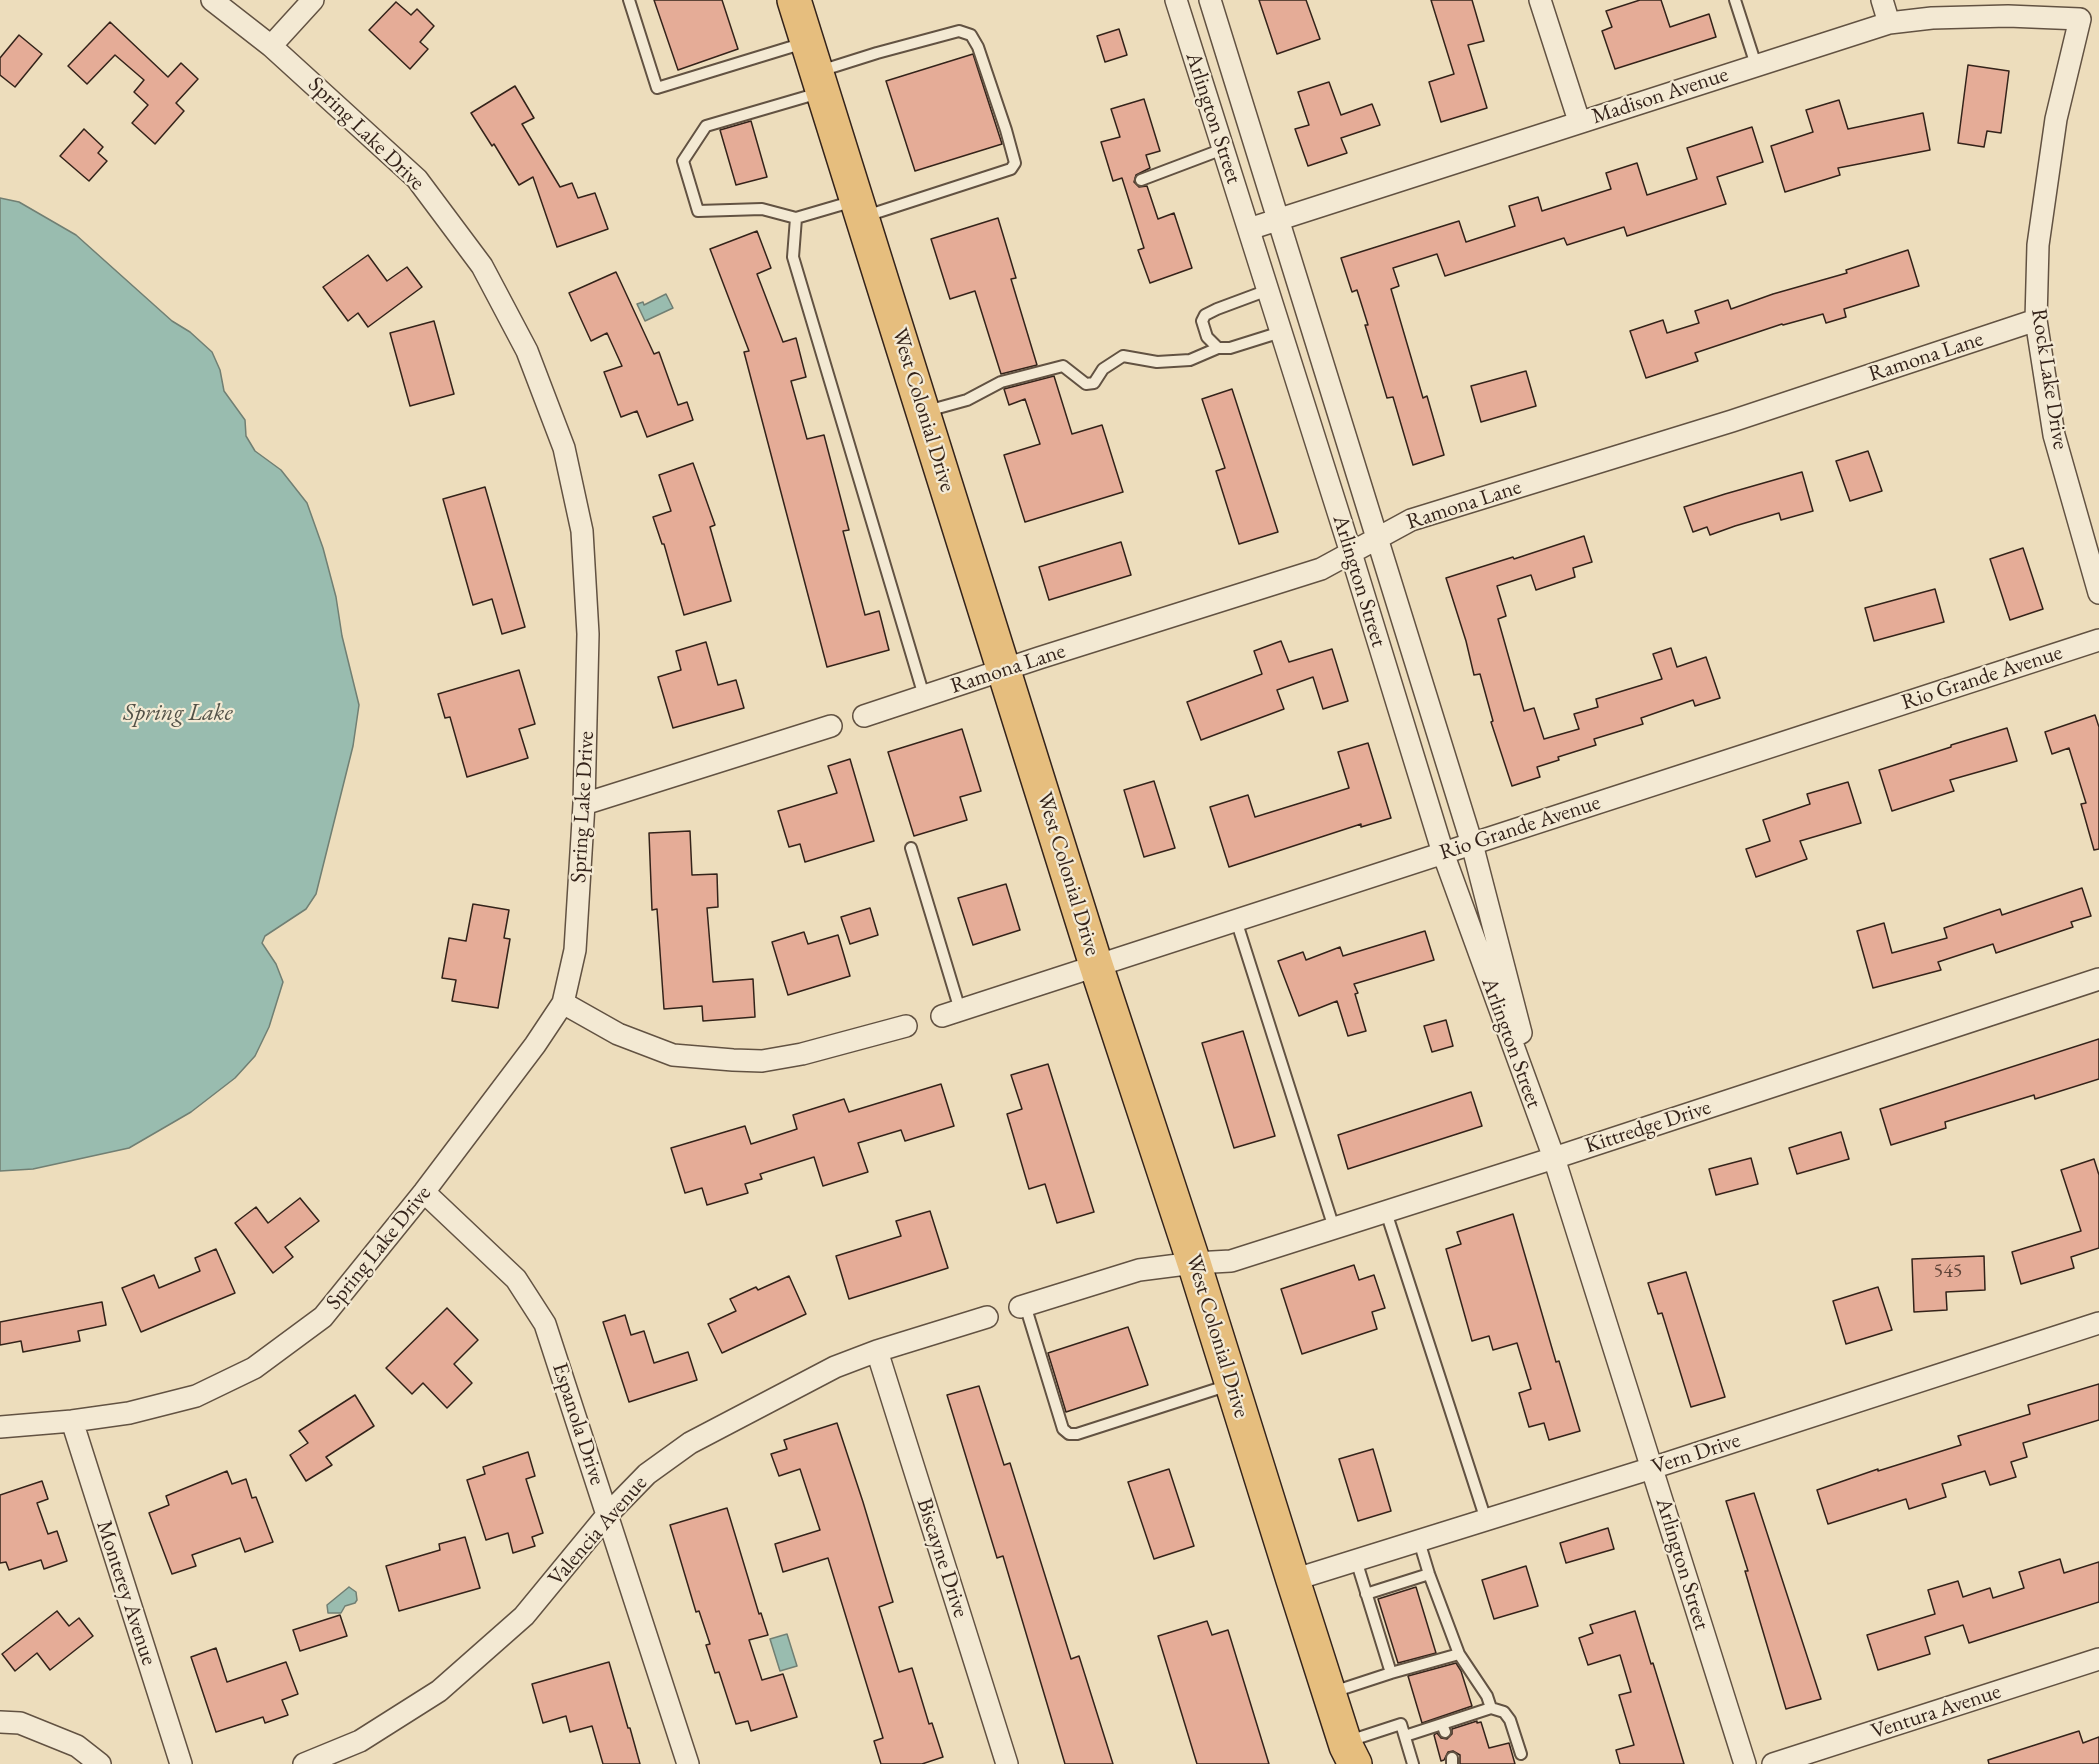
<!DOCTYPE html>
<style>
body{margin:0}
canvas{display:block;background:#edddbc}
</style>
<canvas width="2099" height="1764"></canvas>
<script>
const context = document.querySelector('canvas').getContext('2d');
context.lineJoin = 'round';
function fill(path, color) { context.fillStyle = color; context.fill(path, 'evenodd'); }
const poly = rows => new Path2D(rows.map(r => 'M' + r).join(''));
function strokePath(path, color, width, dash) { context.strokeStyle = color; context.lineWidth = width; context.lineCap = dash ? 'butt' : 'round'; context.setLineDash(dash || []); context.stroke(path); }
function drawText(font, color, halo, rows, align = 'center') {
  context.font = font + ' "EB Garamond",serif'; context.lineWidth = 4.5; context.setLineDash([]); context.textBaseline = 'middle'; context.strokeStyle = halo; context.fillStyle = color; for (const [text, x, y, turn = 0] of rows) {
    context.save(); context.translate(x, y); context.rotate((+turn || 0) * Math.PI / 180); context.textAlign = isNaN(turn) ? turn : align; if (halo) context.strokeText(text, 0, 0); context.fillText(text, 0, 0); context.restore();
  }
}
const water = poly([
 [0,198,19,202,76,235,172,321,190,332,212,352,220,370,224,391,245,420,246,436,255,451,281,470,307,503,323,548,336,597,342,636,359,705,353,746,316,894,306,909,265,936,262,943,276,964,283,982,269,1027,255,1056,235,1078,191,1112,129,1148,33,1169,0,1171,0,198],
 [666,294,673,308,645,321,637,304,643,302,644,305,666,294],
 [349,1587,356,1592,357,1600,355,1603,345,1606,341,1613,328,1613,327,1605,349,1587],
 [787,1634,797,1666,780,1671,770,1639,787,1634]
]);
fill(water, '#99bcaf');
strokePath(water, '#717f73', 1.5);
const building = poly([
 [654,0,722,0,738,49,678,70,654,0],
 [1259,0,1306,0,1320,39,1277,54,1259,0],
 [1431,0,1472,0,1484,41,1468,45,1487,108,1441,122,1429,82,1454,74,1431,0],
 [1640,0,1661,0,1670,27,1709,14,1716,37,1615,69,1602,31,1612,27,1606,11,1640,0],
 [396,2,411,15,417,9,434,26,420,42,428,49,410,69,369,30,396,2],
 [110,22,168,77,181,63,198,79,176,103,184,111,155,144,132,123,148,105,134,92,144,80,115,55,87,84,68,66,110,22],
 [1119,29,1127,55,1105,62,1097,36,1119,29],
 [19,35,42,54,15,87,0,75,0,58,19,35],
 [973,54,1002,144,915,171,886,81,973,54],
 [1968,65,2009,71,2001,133,1987,131,1984,147,1958,143,1968,65],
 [1329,82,1341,115,1372,104,1380,125,1341,138,1347,153,1308,166,1295,129,1309,125,1298,92,1329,82],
 [515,86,534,118,522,124,560,187,572,183,578,198,595,193,608,229,557,247,533,177,519,185,494,144,492,146,471,113,515,86],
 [1144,99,1160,151,1146,155,1150,168,1136,175,1134,182,1139,187,1147,186,1158,219,1174,213,1192,268,1150,283,1138,250,1144,248,1122,178,1113,181,1101,142,1120,137,1111,109,1144,99],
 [1839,100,1848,129,1923,113,1930,150,1838,168,1840,175,1785,192,1771,146,1813,132,1806,110,1839,100],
 [751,121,767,177,736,185,720,130,751,121],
 [1752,127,1763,162,1717,177,1726,204,1627,236,1624,227,1567,245,1564,238,1445,276,1437,254,1393,268,1399,286,1391,289,1423,398,1427,396,1444,455,1413,465,1393,397,1387,398,1365,325,1368,325,1357,290,1352,292,1341,258,1459,221,1466,242,1515,226,1509,206,1538,197,1542,211,1611,189,1606,173,1637,163,1647,195,1697,179,1687,148,1752,127],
 [84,129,103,147,98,153,107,161,89,181,60,156,84,129],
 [998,218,1016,278,1011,279,1037,365,1001,374,975,291,950,299,931,239,998,218],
 [757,231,771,268,757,274,783,342,796,338,806,377,791,381,807,439,824,435,849,530,843,531,865,615,879,611,889,650,827,667,744,352,749,351,710,249,757,231],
 [1908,250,1919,286,1844,309,1846,317,1826,323,1823,314,1783,325,1782,324,1695,353,1698,361,1646,378,1630,331,1663,320,1667,333,1699,323,1695,311,1728,300,1731,309,1773,294,1847,273,1846,270,1908,250],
 [368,255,387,281,407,267,422,287,368,327,358,313,348,321,323,287,368,255],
 [616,272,654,354,659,352,678,405,687,402,693,420,647,437,637,411,621,417,604,372,622,366,607,333,591,341,569,293,616,272],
 [434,321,454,394,410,406,390,333,434,321],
 [1526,371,1536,406,1481,422,1471,386,1526,371],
 [1054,376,1072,434,1102,425,1123,492,1025,522,1004,455,1040,444,1025,399,1009,405,1004,389,1054,376],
 [1232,389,1278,532,1239,544,1216,471,1225,468,1202,399,1232,389],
 [1868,451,1882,491,1850,501,1836,461,1868,451],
 [693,463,715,525,710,527,731,601,684,615,664,544,662,544,653,517,671,511,659,475,693,463],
 [1802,472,1813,511,1781,520,1779,513,1735,526,1710,535,1707,527,1693,532,1684,507,1725,494,1802,472],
 [485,487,525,627,502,634,492,599,473,605,443,499,485,487],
 [1584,536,1592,562,1573,568,1575,577,1536,590,1531,575,1497,586,1506,616,1498,619,1524,711,1534,708,1544,739,1579,729,1574,714,1598,707,1596,699,1662,679,1653,654,1671,648,1677,667,1706,657,1720,698,1695,706,1693,700,1641,718,1643,724,1594,739,1596,745,1558,757,1559,760,1537,767,1540,777,1512,786,1491,722,1493,721,1480,674,1474,675,1466,641,1446,578,1513,557,1514,559,1584,536],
 [1121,542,1131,575,1049,600,1039,567,1121,542],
 [2023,548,2043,609,2010,620,1990,559,2023,548],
 [1935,589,1944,622,1874,641,1865,608,1935,589],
 [1281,641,1289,662,1332,649,1348,701,1323,709,1313,677,1277,690,1284,709,1201,740,1187,702,1262,674,1254,651,1281,641],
 [706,642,718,685,736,680,744,708,673,728,658,677,681,670,676,651,706,642],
 [519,670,535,724,519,729,528,758,467,777,450,717,445,718,438,694,519,670],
 [2095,715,2099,727,2099,849,2094,850,2081,804,2086,803,2069,748,2052,754,2045,732,2095,715],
 [2007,728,2017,761,1950,780,1954,791,1892,811,1879,770,1951,747,1951,745,2007,728],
 [962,729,981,791,960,797,967,820,914,836,888,752,962,729],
 [1368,743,1391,818,1361,827,1361,824,1229,867,1210,807,1248,795,1255,817,1349,788,1338,752,1368,743],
 [850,759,874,841,805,862,800,844,789,847,778,811,837,793,828,766,850,759],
 [1154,781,1175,848,1144,857,1124,790,1154,781],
 [1848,782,1861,823,1800,841,1807,859,1756,877,1746,849,1770,841,1763,820,1810,804,1807,794,1848,782],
 [690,831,692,875,717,874,718,907,707,908,713,982,753,979,755,1017,703,1021,702,1006,664,1009,657,909,652,910,649,833,690,831],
 [1006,884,1020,930,973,945,958,898,1006,884],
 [2082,888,2091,916,2071,922,2073,927,1996,953,1993,944,1938,962,1941,970,1873,988,1857,931,1884,923,1892,953,1947,938,1944,928,2000,909,2002,915,2082,888],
 [473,904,509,910,504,938,510,939,498,1008,452,1001,456,980,442,978,449,938,466,941,473,904],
 [870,908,878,935,850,944,841,917,870,908],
 [1425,931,1434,960,1354,984,1358,993,1355,994,1366,1031,1348,1036,1337,1001,1299,1016,1278,961,1303,952,1306,960,1340,947,1343,956,1425,931],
 [804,932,808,944,838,935,850,976,788,995,772,942,804,932],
 [1446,1020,1453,1046,1432,1052,1424,1026,1446,1020],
 [1243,1031,1275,1136,1234,1148,1202,1043,1243,1031],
 [2099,1039,2099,1079,2035,1099,2034,1095,1945,1122,1946,1128,1891,1145,1880,1109,2099,1039],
 [1048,1064,1094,1212,1057,1223,1045,1184,1029,1189,1007,1114,1022,1109,1011,1075,1048,1064],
 [941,1084,954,1126,905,1141,901,1130,858,1143,868,1172,823,1186,814,1157,760,1174,762,1179,745,1184,748,1193,707,1205,702,1188,685,1193,671,1148,745,1126,751,1144,797,1129,793,1115,844,1099,849,1112,941,1084],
 [1471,1092,1482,1126,1348,1169,1338,1135,1471,1092],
 [1841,1132,1849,1159,1797,1174,1789,1148,1841,1132],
 [1751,1158,1758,1184,1716,1195,1709,1169,1751,1158],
 [2094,1159,2099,1175,2099,1248,2071,1257,2074,1268,2021,1284,2012,1252,2081,1231,2061,1170,2094,1159],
 [300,1198,319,1221,285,1247,293,1257,273,1273,235,1223,256,1207,268,1223,300,1198],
 [930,1211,948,1268,849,1299,836,1256,901,1236,896,1221,930,1211],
 [1513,1214,1556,1362,1559,1361,1580,1431,1549,1440,1544,1423,1529,1427,1519,1393,1531,1389,1517,1343,1493,1350,1489,1336,1472,1341,1446,1249,1461,1244,1457,1232,1513,1214],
 [216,1249,235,1293,141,1332,122,1288,154,1275,159,1288,200,1271,195,1258,216,1249],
 [1984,1256,1985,1290,1946,1292,1947,1310,1914,1312,1912,1259,1984,1256],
 [1354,1265,1359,1280,1374,1275,1385,1308,1372,1312,1377,1329,1302,1354,1281,1289,1354,1265],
 [1686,1272,1725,1397,1691,1407,1662,1313,1658,1314,1648,1283,1686,1272],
 [789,1276,806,1314,722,1353,708,1324,736,1311,730,1299,756,1287,758,1290,789,1276],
 [1878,1287,1892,1330,1846,1344,1833,1301,1878,1287],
 [102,1302,106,1325,78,1331,80,1341,23,1352,21,1341,0,1345,0,1322,102,1302],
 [447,1308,478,1340,454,1364,472,1383,447,1408,423,1383,412,1394,386,1368,447,1308],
 [625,1315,631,1335,644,1331,654,1363,688,1352,697,1380,629,1402,603,1322,625,1315],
 [1128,1327,1148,1385,1066,1412,1048,1353,1128,1327],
 [2099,1384,2099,1420,2023,1443,2027,1457,2011,1462,2016,1477,1990,1485,1985,1471,1942,1484,1946,1497,1909,1509,1906,1499,1828,1524,1817,1490,1878,1469,1878,1471,1961,1445,1958,1436,2030,1414,2028,1405,2099,1384],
 [979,1386,1004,1465,1010,1463,1071,1659,1079,1656,1113,1764,1065,1764,1003,1556,997,1558,947,1395,979,1386],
 [355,1395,374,1426,326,1457,332,1465,306,1481,290,1455,308,1443,299,1431,355,1395],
 [837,1423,863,1502,893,1602,879,1607,899,1672,912,1668,929,1724,932,1723,943,1757,922,1764,881,1764,874,1741,883,1738,828,1558,783,1572,775,1544,820,1530,800,1469,779,1476,771,1454,787,1449,784,1440,837,1423],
 [1373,1449,1391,1511,1358,1521,1339,1459,1373,1449],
 [528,1452,535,1476,526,1479,543,1533,532,1537,535,1546,513,1553,508,1533,486,1540,467,1480,485,1474,483,1467,528,1452],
 [1169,1469,1194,1546,1154,1559,1128,1482,1169,1469],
 [227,1471,232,1484,246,1479,252,1498,256,1497,273,1542,245,1552,240,1538,192,1555,196,1566,172,1574,149,1513,169,1505,166,1496,227,1471],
 [42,1481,48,1499,37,1503,48,1534,57,1531,67,1561,44,1569,41,1560,9,1570,6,1562,0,1563,0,1495,42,1481],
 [1754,1493,1821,1699,1786,1709,1745,1571,1748,1571,1726,1501,1754,1493],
 [727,1508,759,1614,761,1613,768,1635,749,1640,762,1680,783,1674,797,1717,751,1731,748,1721,736,1724,719,1672,715,1673,706,1645,710,1644,699,1611,696,1612,670,1525,727,1508],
 [1608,1528,1614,1549,1566,1563,1560,1543,1608,1528],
 [465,1537,480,1588,399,1611,386,1566,440,1550,439,1544,465,1537],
 [2060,1559,2064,1573,2099,1562,2099,1602,1969,1643,1963,1625,1925,1637,1930,1654,1878,1670,1867,1635,1935,1614,1928,1590,1958,1581,1963,1597,1990,1588,1993,1598,2024,1588,2019,1572,2060,1559],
 [1526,1566,1538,1606,1494,1619,1482,1580,1526,1566],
 [1416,1587,1436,1653,1398,1663,1378,1599,1416,1587],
 [57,1611,69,1626,79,1618,93,1636,50,1670,37,1653,15,1671,2,1654,57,1611],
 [1635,1611,1651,1664,1653,1663,1684,1764,1620,1764,1616,1750,1634,1745,1619,1695,1631,1692,1620,1655,1588,1665,1579,1638,1593,1633,1590,1625,1635,1611],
 [340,1615,347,1636,300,1651,293,1630,340,1615],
 [1207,1621,1212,1635,1228,1630,1269,1764,1197,1764,1158,1636,1207,1621],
 [216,1648,227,1682,286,1662,298,1694,282,1700,288,1715,265,1723,263,1717,216,1732,191,1657,216,1648],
 [609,1662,628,1728,630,1728,640,1764,603,1764,592,1726,570,1732,566,1716,543,1723,532,1684,609,1662],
 [1456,1663,1461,1671,1472,1706,1422,1723,1408,1676,1456,1663],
 [1477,1721,1477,1723,1481,1722,1489,1748,1509,1743,1515,1764,1460,1764,1460,1755,1453,1751,1448,1752,1444,1760,1441,1761,1434,1735,1437,1733,1441,1738,1447,1739,1452,1734,1452,1729,1477,1721],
 [2079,1731,2083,1743,2099,1737,2099,1764,1989,1764,1988,1760,2079,1731]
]);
fill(building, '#e5ac97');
strokePath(building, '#34231a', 1.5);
const service = poly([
 [629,0,657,88,804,43],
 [1735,0,1756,65],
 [820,71,877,53,959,31,971,35,978,47,1006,130,1015,163,1011,169,866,216],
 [1141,180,1223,149],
 [854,201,796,218,793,257,924,696],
 [796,218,762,209,698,211,683,161,706,126,819,93],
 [1268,290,1217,309,1205,315,1202,321,1207,337,1218,348,1230,348,1281,332],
 [927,411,967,400,1001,382,1063,366,1086,384,1094,383,1103,369,1123,356,1157,362,1190,360,1218,348],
 [911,848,960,1010],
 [1236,920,1334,1228],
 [1386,1212,1486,1520],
 [1025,1305,1063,1429,1069,1434,1077,1434,1229,1385],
 [1419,1541,1429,1574,1459,1654,1487,1696,1491,1708,1442,1724,1445,1732],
 [1366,1594,1429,1574],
 [1391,1673,1459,1654],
 [1333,1692,1391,1673,1356,1560],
 [1491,1708,1504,1712,1510,1720,1521,1754],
 [1405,1736,1442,1724],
 [1349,1741,1401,1724,1413,1764],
 [1452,1758,1452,1764]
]);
const minor = poly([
 [1176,0,1351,553,1443,853,1554,1158,1745,1764],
 [1210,0,1472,844,1521,1033],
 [1540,0,1579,121],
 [1882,0,1889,23],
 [271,46,313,0],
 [1249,229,1889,23,1932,18,2008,16,2080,19,2056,119,2038,245,2036,320,2054,435,2099,593],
 [864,716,1039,658,1321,569,1411,520,1732,421,2036,320],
 [584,804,831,726],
 [563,1003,618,1034,673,1055,733,1060,762,1061,802,1054,906,1026],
 [942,1016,2099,640],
 [424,1192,516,1279,545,1324,688,1764],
 [1020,1307,1139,1270,1194,1263,1231,1261,1554,1158,2099,979],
 [877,1351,1007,1764],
 [72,1421,181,1764],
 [0,1427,72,1421,129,1413,196,1396,254,1368,323,1317,424,1192,535,1045,563,1003,575,950,584,804,588,634,582,531,564,448,527,351,482,266,417,179,271,46,212,0],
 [1293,1580,1652,1468,2099,1323],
 [0,1722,20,1723,77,1746,100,1764],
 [304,1764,360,1741,439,1691,524,1616,608,1514,647,1474,690,1443,835,1367,877,1351,987,1317],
 [1773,1764,2099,1659]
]);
const trunk = poly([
 [794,0,1096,965,1194,1263,1293,1580,1346,1746,1355,1764]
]);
strokePath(service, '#625242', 14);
strokePath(minor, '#625242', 24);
strokePath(trunk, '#34231a', 36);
strokePath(service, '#f3e9d3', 10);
strokePath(minor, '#f3e9d3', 21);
strokePath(trunk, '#e6be7e', 33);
drawText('20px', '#604539', null, [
 ["545",1948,1272]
]);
drawText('22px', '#34231a', '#f3e9d3', [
 ["Madison Avenue",1660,96,-18],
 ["Arlington Street",1213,118,72],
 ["Spring Lake Drive",366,134,44],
 ["Ramona Lane",1926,357,-18],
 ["Rock Lake Drive",2049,379,81],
 ["West Colonial Drive",923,410,73],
 ["Ramona Lane",1464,505,-18],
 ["Arlington Street",1359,581,73],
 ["Ramona Lane",1008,669,-18],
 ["Rio Grande Avenue",1982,678,-18],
 ["Spring Lake Drive",583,807,-87],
 ["Rio Grande Avenue",1520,828,-18],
 ["West Colonial Drive",1068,874,73],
 ["Arlington Street",1511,1043,70],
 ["Kittredge Drive",1648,1127,-18],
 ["Spring Lake Drive",379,1248,-51],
 ["West Colonial Drive",1217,1336,73],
 ["Espanola Drive",578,1424,72],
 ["Vern Drive",1696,1454,-18],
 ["Valencia Avenue",598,1531,-49],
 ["Biscayne Drive",942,1558,72],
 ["Arlington Street",1682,1564,73],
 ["Monterey Avenue",126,1593,72],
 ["Ventura Avenue",1936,1712,-18]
]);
drawText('italic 24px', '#525147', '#f3e9d3', [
 ["Spring Lake",178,713]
]);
</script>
